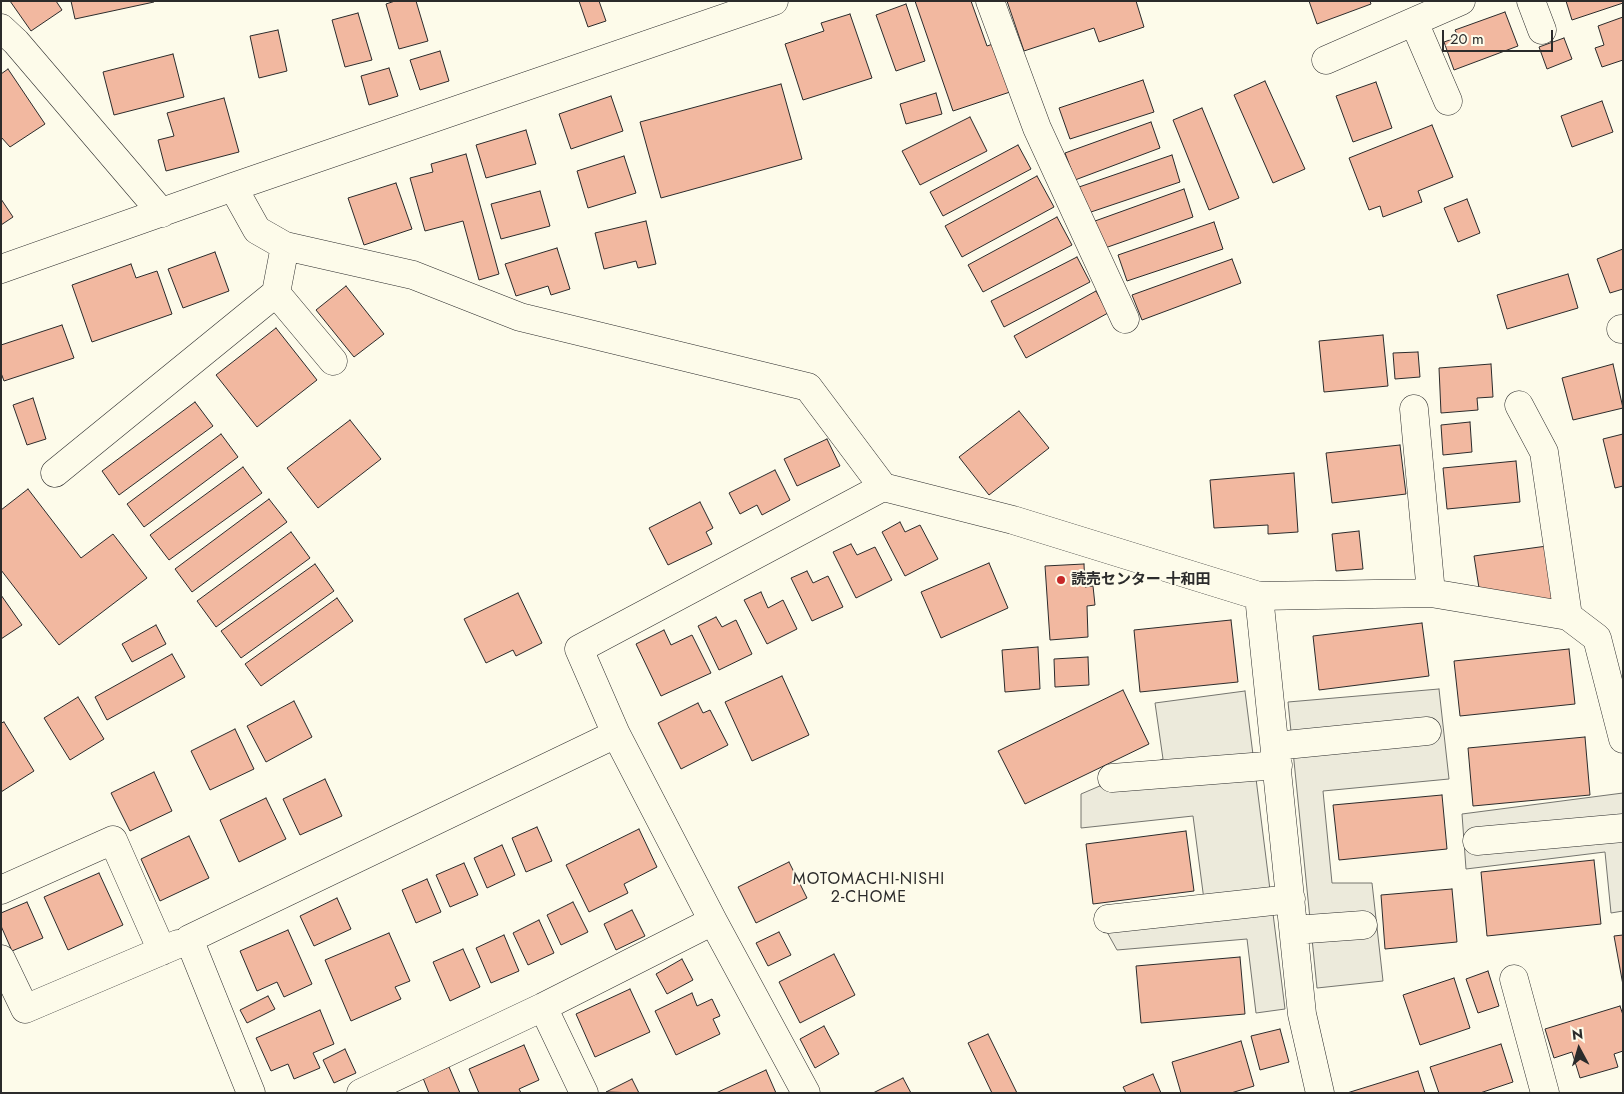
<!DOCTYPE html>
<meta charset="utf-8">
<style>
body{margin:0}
#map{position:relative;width:1624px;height:1094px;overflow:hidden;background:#fdfbea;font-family:Jost,sans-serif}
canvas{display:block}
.frame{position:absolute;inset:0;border:2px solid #2b2b2b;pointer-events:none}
.north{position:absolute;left:1554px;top:1024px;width:50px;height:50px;-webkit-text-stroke:4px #fdfbea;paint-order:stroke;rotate:354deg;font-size:14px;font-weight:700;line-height:20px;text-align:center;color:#2b2b2b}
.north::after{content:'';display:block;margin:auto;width:18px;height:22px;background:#2b2b2b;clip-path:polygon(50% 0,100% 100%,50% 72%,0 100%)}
.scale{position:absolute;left:1442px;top:30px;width:111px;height:22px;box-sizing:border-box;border:2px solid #2b2b2b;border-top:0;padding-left:6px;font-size:15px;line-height:18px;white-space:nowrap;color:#2b2b2b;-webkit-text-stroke:4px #fdfbea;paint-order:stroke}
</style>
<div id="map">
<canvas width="1624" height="1094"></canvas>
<div class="frame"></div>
<div class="north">N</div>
<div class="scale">20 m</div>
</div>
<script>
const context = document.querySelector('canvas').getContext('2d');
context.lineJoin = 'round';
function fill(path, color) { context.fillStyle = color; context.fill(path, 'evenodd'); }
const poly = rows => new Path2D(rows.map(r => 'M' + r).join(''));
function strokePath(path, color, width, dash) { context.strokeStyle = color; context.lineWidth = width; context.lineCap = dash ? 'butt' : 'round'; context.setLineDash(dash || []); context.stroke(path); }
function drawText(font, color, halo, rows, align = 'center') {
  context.font = font + ' Jost,"Noto Sans JP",sans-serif'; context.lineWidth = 4; context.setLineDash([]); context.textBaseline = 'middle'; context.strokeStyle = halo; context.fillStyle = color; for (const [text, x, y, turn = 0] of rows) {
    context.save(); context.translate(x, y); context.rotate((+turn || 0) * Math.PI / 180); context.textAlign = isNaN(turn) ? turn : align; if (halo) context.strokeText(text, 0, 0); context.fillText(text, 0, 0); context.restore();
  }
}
const parking = poly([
 [1439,689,1449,779,1323,791,1332,883,1372,883,1383,981,1317,988,1288,702,1439,689],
 [1245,691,1285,1009,1256,1013,1247,939,1117,950,1097,914,1204,900,1193,816,1081,828,1081,794,1163,759,1155,703,1245,691],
 [1623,793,1623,911,1611,913,1605,852,1466,869,1462,814,1623,793]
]);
fill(parking, '#eceadb');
strokePath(parking, '#74746e', 1);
const building = poly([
 [10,1,56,1,62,10,31,31,10,1],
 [71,1,154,1,154,2,75,19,71,1],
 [395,1,416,1,428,41,399,49,386,4,395,1],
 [579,1,599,1,606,21,588,27,579,1],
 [915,1,971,1,987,46,996,43,1013,91,953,111,915,1],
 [1007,1,1136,1,1144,27,1099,42,1094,28,1024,51,1007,1],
 [1309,1,1370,1,1371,4,1317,24,1309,1],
 [1566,1,1623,1,1623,3,1572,20,1566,1],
 [906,4,925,61,896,71,876,15,906,4],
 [1505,12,1518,46,1454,70,1444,42,1458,37,1455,30,1505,12],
 [358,13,372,60,345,67,332,20,358,13],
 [850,14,872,78,803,100,785,44,824,31,821,23,850,14],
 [1623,17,1623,60,1602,67,1595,48,1604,45,1598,26,1623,17],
 [278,30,287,71,259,78,250,36,278,30],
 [1564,38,1572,59,1547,69,1539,47,1564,38],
 [440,51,449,81,420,90,410,60,440,51],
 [173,54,184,97,114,115,103,72,173,54],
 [389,68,398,96,369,105,361,76,389,68],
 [8,69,45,124,10,147,1,137,1,74,8,69],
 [1143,80,1154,112,1070,139,1059,108,1143,80],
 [1265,81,1305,169,1273,183,1234,95,1265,81],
 [1376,82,1392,128,1353,142,1336,96,1376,82],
 [781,84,802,159,661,198,640,122,781,84],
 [936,93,942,114,906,124,900,104,936,93],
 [611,96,623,131,571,149,559,114,611,96],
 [224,98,239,152,166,171,158,140,174,136,167,113,224,98],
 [1602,101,1613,132,1572,147,1561,116,1602,101],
 [1202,108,1239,198,1209,210,1173,120,1202,108],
 [970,117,987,151,920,185,902,151,970,117],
 [1151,122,1160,148,1075,180,1065,153,1151,122],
 [1432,125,1453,177,1418,191,1422,202,1383,217,1380,206,1369,210,1349,158,1432,125],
 [526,130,536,164,486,178,476,145,526,130],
 [1018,145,1031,169,943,216,930,192,1018,145],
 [466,154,499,274,479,280,463,221,425,231,410,178,433,172,431,164,466,154],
 [1172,155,1180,182,1088,213,1079,187,1172,155],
 [624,156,636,193,588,208,577,171,624,156],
 [1037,176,1054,207,962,257,945,226,1037,176],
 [396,183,412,229,364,245,348,198,396,183],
 [1184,189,1193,217,1105,248,1095,221,1184,189],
 [540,191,550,226,501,239,491,204,540,191],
 [1,199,13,217,1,225,1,199],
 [1467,199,1480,233,1458,242,1444,208,1467,199],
 [1057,217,1072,245,983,292,968,265,1057,217],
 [646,221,656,264,638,268,636,261,604,269,595,233,646,221],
 [1214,222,1223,249,1127,281,1118,255,1214,222],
 [557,248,570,289,551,295,548,286,516,296,505,264,557,248],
 [1623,249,1623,289,1610,293,1597,259,1623,249],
 [215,252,229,291,183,308,168,269,215,252],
 [1077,257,1090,282,1004,327,991,301,1077,257],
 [1232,259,1241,283,1142,320,1132,295,1232,259],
 [131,264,136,278,157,271,172,314,92,342,72,285,131,264],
 [1568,274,1578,308,1507,329,1497,295,1568,274],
 [346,286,384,334,354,357,316,310,346,286],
 [1096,291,1108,313,1026,358,1014,336,1096,291],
 [62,325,74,358,4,381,1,373,1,345,62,325],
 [276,328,317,380,257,427,216,375,276,328],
 [1383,335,1388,386,1324,392,1319,341,1383,335],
 [1418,352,1420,377,1395,379,1393,353,1418,352],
 [1491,364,1493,397,1477,398,1478,410,1441,413,1439,368,1491,364],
 [1613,364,1623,408,1573,420,1562,378,1613,364],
 [33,398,46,439,27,445,13,405,33,398],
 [195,402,213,426,119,495,102,471,195,402],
 [1019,411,1049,448,989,495,959,457,1019,411],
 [350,420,381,459,318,508,287,468,350,420],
 [1470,422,1472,452,1443,455,1441,425,1470,422],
 [221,434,238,457,144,527,127,504,221,434],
 [1623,434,1623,486,1615,488,1603,439,1623,434],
 [827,439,840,466,797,486,784,459,827,439],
 [1400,445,1406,494,1332,503,1326,453,1400,445],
 [1516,461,1520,502,1447,509,1443,468,1516,461],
 [243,467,262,493,169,560,150,535,243,467],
 [775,470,790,500,762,515,757,505,740,514,729,493,775,470],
 [1294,473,1298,532,1268,534,1268,525,1214,528,1210,480,1294,473],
 [28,489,81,558,113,534,147,578,59,645,1,570,1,510,28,489],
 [269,499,287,522,192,592,175,569,269,499],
 [700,502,713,528,706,532,712,544,668,565,649,528,700,502],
 [900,522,905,532,920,525,938,559,905,576,882,532,900,522],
 [1359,531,1363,569,1336,571,1332,534,1359,531],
 [291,532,310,558,216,627,197,601,291,532],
 [851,544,857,555,875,547,892,580,856,598,833,552,851,544],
 [1547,546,1554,602,1479,588,1474,556,1547,546],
 [989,563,1008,608,941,638,921,592,989,563],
 [315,564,334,591,241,658,221,631,315,564],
 [1084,564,1085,587,1093,586,1095,605,1087,606,1088,637,1050,640,1045,566,1084,564],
 [807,571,813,583,828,576,843,607,812,621,791,578,807,571],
 [761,592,768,608,783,600,797,629,767,644,744,600,761,592],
 [518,593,542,643,516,656,513,650,486,663,464,619,518,593],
 [1,595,22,625,1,639,1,595],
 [337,598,353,621,261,686,245,664,337,598],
 [716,617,722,627,736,620,752,654,719,670,698,626,716,617],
 [1231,620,1238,682,1140,692,1134,630,1231,620],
 [1422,623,1429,676,1319,690,1313,636,1422,623],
 [156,625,166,644,132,662,122,644,156,625],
 [664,630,671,645,692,635,711,673,661,696,636,644,664,630],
 [1038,647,1040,689,1005,692,1002,650,1038,647],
 [1569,649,1575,704,1460,716,1454,661,1569,649],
 [172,654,185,677,107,720,95,697,172,654],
 [1088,657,1089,685,1055,687,1054,659,1088,657],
 [782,676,809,735,752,761,725,702,782,676],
 [1123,690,1149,744,1025,804,998,751,1123,690],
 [78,697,104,739,70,760,44,718,78,697],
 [294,701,312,737,266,762,247,726,294,701],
 [698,703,703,713,710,710,728,745,681,769,658,723,698,703],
 [4,722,34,771,1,792,1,723,4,722],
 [235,729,254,769,210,790,191,751,235,729],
 [1585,737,1590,795,1473,806,1468,748,1585,737],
 [154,772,172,811,130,831,111,793,154,772],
 [325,779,342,816,300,835,283,799,325,779],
 [1442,795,1447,849,1339,860,1333,805,1442,795],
 [266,798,286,839,239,862,220,820,266,798],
 [537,827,552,861,526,872,512,838,537,827],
 [639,829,657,867,624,884,628,893,589,912,566,865,639,829],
 [1186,831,1194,891,1093,904,1086,844,1186,831],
 [189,836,209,878,160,901,141,859,189,836],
 [502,845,515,875,487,888,474,858,502,845],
 [1594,860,1601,924,1487,936,1481,872,1594,860],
 [789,862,807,898,756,923,738,887,789,862],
 [464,863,478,895,450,907,436,875,464,863],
 [99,873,123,925,68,950,44,897,99,873],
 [427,879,441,912,416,923,402,890,427,879],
 [1452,889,1457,942,1385,949,1381,895,1452,889],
 [337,898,351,929,314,946,300,916,337,898],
 [27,902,43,938,12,951,1,926,1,913,27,902],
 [573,902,588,932,561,945,547,915,573,902],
 [632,910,645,936,616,950,604,924,632,910],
 [539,920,554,953,528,965,513,933,539,920],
 [288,930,312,984,284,997,277,982,257,991,240,951,288,930],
 [779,932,791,955,768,966,756,943,779,932],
 [389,933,410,981,395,987,401,999,351,1021,325,960,389,933],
 [504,935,519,971,491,983,476,948,504,935],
 [1623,935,1623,985,1614,936,1623,935],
 [463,949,480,987,450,1001,433,962,463,949],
 [834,954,855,995,800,1023,779,982,834,954],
 [1240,957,1245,1014,1141,1023,1136,966,1240,957],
 [682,959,693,980,667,994,656,974,682,959],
 [1488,971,1499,1006,1478,1013,1466,979,1488,971],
 [1454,978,1470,1028,1420,1045,1403,995,1454,978],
 [630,989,650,1032,595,1057,576,1014,630,989],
 [692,993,697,1006,712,999,720,1016,713,1019,720,1034,676,1055,655,1011,692,993],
 [268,996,275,1009,247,1023,240,1010,268,996],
 [1620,1006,1623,1015,1623,1051,1614,1054,1618,1067,1580,1078,1572,1052,1554,1058,1545,1029,1620,1006],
 [320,1010,334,1044,313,1053,320,1068,294,1079,288,1064,271,1071,256,1038,320,1010],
 [824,1026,839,1054,815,1068,800,1039,824,1026],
 [1280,1029,1289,1062,1260,1070,1251,1036,1280,1029],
 [988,1034,1017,1093,992,1093,968,1043,988,1034],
 [1241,1041,1254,1086,1231,1093,1181,1093,1172,1062,1241,1041],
 [1501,1044,1513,1082,1480,1093,1439,1093,1430,1067,1501,1044],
 [524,1045,539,1080,519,1089,521,1093,479,1093,469,1069,524,1045],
 [345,1049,356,1073,334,1083,323,1060,345,1049],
 [449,1067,460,1093,429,1093,423,1078,449,1067],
 [766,1070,776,1093,716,1093,766,1070],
 [1418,1071,1425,1093,1347,1093,1418,1071],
 [1153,1074,1161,1093,1126,1093,1123,1087,1153,1074],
 [903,1078,911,1093,873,1093,903,1078],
 [632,1079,639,1093,606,1092,632,1079]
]);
fill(building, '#f2b8a0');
strokePath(building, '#2b2b2b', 1);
const minor = poly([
 [990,1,1037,128,1125,319],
 [1531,1,1542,30],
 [1414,22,1448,101],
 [1,28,16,42,162,213],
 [1326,60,1461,1],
 [233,187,257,230,285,246,413,275,520,317,808,387,883,487,1013,520,1259,596,1302,1014,1320,1093],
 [1,269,233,187,774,1],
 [276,293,285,246],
 [1621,329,1623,329],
 [1519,405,1544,452,1568,616],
 [1414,409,1431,593],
 [55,473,276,293,333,361],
 [1259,596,1431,593,1568,616,1597,638,1623,739],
 [616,734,713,921,806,1093],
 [1275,746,1427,731],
 [1112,778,1278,765],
 [1477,841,1623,828],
 [1,890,113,840,162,951],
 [1108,919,1291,899],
 [1294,930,1363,925],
 [1,959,25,1009,178,944],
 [1514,979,1545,1093],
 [543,1007,584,1093],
 [251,1093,189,939,616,734,579,649,883,487],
 [361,1093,543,1007,713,921]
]);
strokePath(minor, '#2b2b2b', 29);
strokePath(minor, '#fdfbea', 28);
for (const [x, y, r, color] of [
 [1061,580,5,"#c62828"]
]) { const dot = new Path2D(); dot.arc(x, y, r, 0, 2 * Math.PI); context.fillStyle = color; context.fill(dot); strokePath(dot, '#fdfbea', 2); }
drawText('bold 15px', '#2b2b2b', '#fdfbea', [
 ["読売センター 十和田",1071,580]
], 'left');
context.letterSpacing = '1px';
drawText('16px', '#2b2b2b', '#fdfbea', [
 ["MOTOMACHI-NISHI",869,880],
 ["2-CHOME",869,898]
]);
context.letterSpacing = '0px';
</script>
